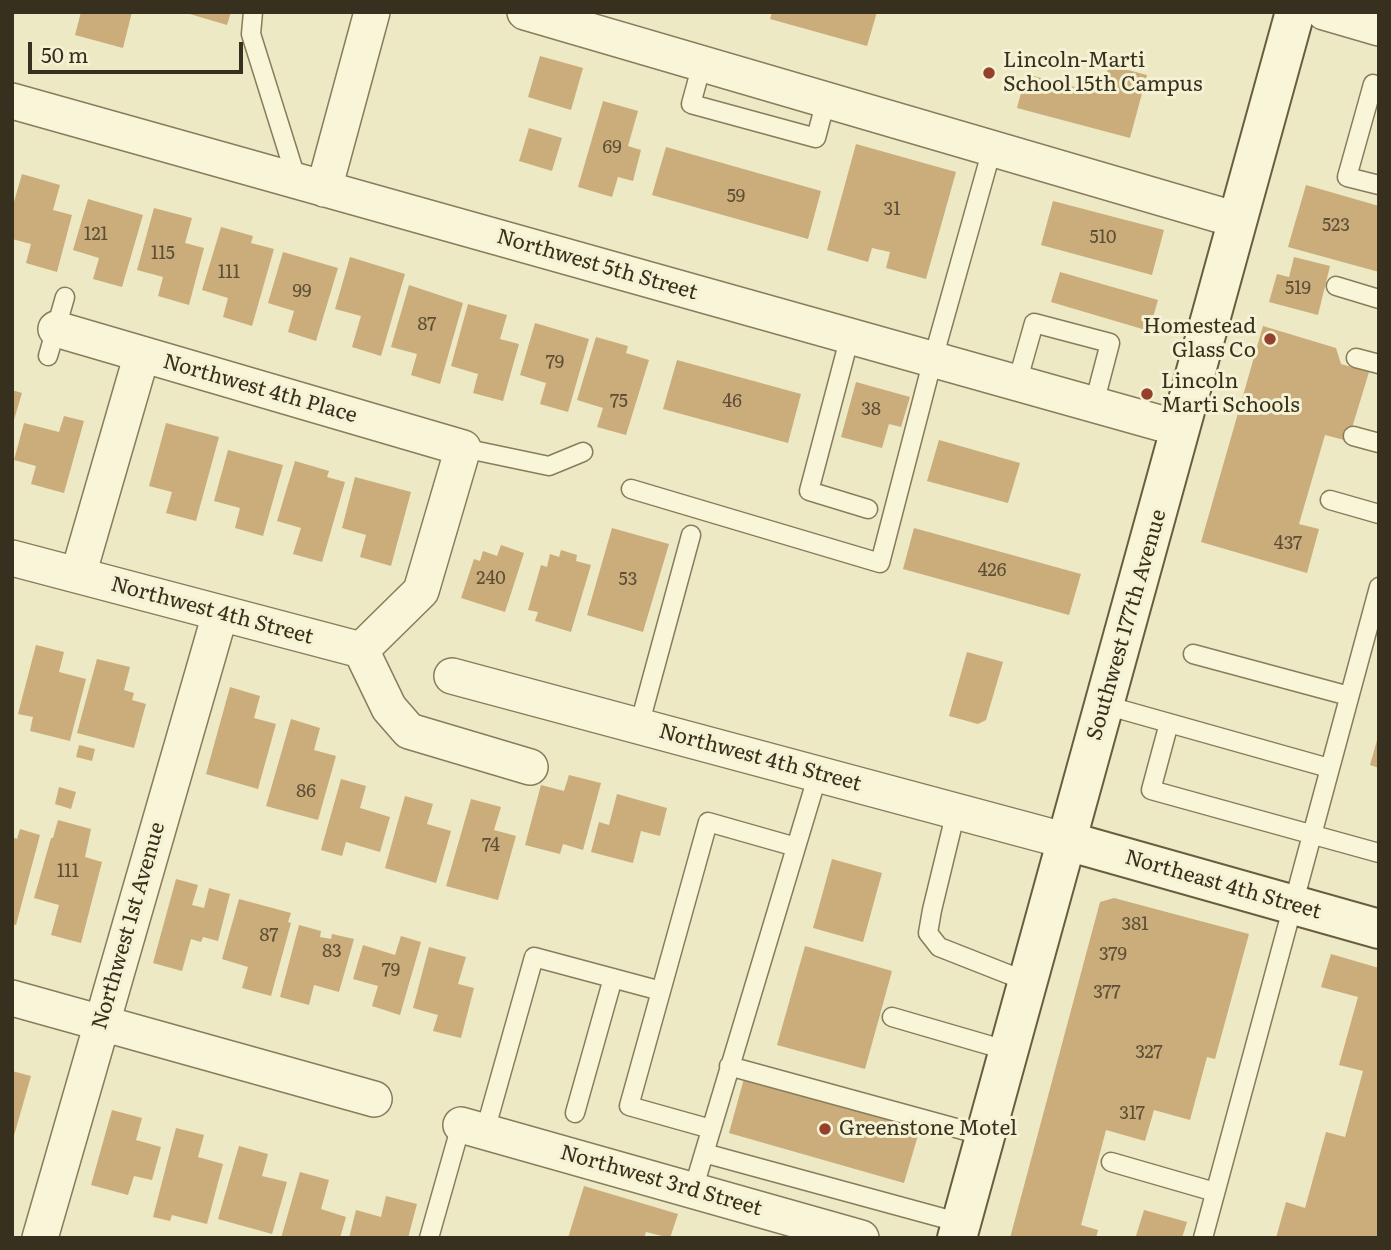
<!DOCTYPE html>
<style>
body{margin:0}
#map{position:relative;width:1391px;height:1250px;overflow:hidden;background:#ede9c5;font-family:Literata,serif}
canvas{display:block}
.frame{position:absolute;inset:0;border:14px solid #38301f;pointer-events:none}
.scale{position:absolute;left:28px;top:42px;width:215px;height:32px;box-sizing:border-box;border:4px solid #38301f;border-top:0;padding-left:9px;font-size:21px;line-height:24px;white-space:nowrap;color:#38301f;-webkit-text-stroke:5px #f5f2d4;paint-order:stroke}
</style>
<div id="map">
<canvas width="1391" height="1250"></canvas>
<div class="frame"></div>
<div class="scale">50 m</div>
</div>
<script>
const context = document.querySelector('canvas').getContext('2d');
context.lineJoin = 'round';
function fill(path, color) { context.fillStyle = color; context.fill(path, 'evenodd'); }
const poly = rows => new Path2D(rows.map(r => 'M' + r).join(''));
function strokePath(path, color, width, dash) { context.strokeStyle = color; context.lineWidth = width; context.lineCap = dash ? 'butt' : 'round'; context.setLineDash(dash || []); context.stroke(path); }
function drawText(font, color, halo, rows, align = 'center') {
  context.font = font + ' Literata,serif'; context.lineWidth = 6; context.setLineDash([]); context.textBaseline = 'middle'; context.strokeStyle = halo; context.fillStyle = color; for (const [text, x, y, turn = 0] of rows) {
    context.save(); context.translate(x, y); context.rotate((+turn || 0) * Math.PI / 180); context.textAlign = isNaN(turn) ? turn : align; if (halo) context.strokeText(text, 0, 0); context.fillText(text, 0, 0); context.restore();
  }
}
fill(poly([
 [81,12,132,12,123,48,75,35],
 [183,12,231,12,227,25],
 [772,12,877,12,867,46,770,19],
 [540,56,583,68,571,110,528,97],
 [1109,65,1147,75,1130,138,1017,108,1026,74,1101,94],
 [603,101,638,111,628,146,641,150,633,181,618,177,612,197,578,187],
 [529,128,562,138,552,171,519,161],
 [856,144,956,172,926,279,886,268,890,252,872,248,868,262,827,250],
 [666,147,821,191,808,239,652,195],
 [22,174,60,185,53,210,72,215,57,272,26,263,31,244,12,239,12,209],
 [1306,185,1379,206,1379,272,1288,247],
 [88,199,143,215,122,287,93,279,99,258,73,250],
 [1053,201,1164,230,1152,275,1041,245],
 [154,208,192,218,185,243,204,248,189,305,158,296,163,277,137,270],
 [221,227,253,236,251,243,274,249,252,326,223,317,228,298,202,290],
 [283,252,338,268,316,341,288,332,294,311,268,303],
 [350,257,405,274,381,356,352,347,361,316,335,309],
 [1294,257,1330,266,1318,315,1269,302,1277,274,1289,277],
 [1060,272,1158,300,1149,331,1051,302],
 [409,285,463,303,440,384,411,375,417,354,391,347],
 [468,304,507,315,500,339,519,344,503,401,473,393,478,374,451,366],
 [535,323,589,339,568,412,540,404,546,383,520,375],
 [1263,326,1336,348,1341,364,1369,372,1348,441,1325,435,1299,524,1319,529,1307,573,1201,542],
 [596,337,628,346,626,353,649,360,626,435,597,427,603,408,577,400],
 [677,360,801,394,788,443,663,409],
 [856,382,910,397,901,427,889,424,882,448,841,437],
 [12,390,22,393,13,423,12,423],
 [64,416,84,421,64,493,31,484,36,466,14,460,24,423,59,432],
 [166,423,219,437,196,521,166,513,172,492,149,486],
 [939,440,1020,463,1008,503,927,481],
 [228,450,283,465,263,536,235,528,240,508,214,501],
 [295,461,329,471,327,477,345,482,322,562,293,554,301,528,277,521],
 [355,477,411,492,391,566,360,557,366,535,342,528],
 [612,528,669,544,643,632,587,615],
 [914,528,1081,574,1069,615,903,569],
 [501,545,524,553,505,612,461,598,474,559,480,561,483,551,497,556],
 [561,550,577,555,576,561,591,565,571,632,535,621,538,612,528,610,541,565,547,567,550,554,559,557],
 [36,645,64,652,59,672,86,679,70,741,30,731,33,717,18,714],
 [967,652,1003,662,986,720,978,724,949,716],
 [97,659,130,667,124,690,134,693,132,700,146,704,134,748,77,733],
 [230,687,260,696,254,718,276,724,258,789,206,774],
 [291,719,320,728,314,750,336,756,318,820,266,806],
 [1378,737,1379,737,1379,768,1370,765],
 [79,745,95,749,92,761,76,757],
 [569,775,601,783,583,850,563,844,560,854,525,845,541,785,564,791],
 [341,779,366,786,360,808,390,817,380,852,346,842,342,856,321,850],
 [59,787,76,792,71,809,55,804],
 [617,794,667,808,660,836,641,831,633,863,591,852,599,822,609,825],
 [405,796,433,804,427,824,451,831,436,883,385,868],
 [471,799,501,807,494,830,516,836,498,900,446,886],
 [58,820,91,829,85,857,102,862,81,943,51,935,59,905,34,898,51,838,53,838],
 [20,829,40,835,16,925,12,924,12,837,17,839],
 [832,859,882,873,863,942,813,928],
 [176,879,198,885,192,905,204,908,209,888,230,894,218,941,203,937,201,942,191,939,182,971,153,963],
 [1114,898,1249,934,1215,1059,1207,1057,1190,1120,1154,1110,1145,1141,1106,1130,1081,1225,1098,1230,1096,1238,1010,1238,1100,902],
 [239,899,291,913,288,922,291,923,271,996,242,988,248,967,222,959],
 [299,925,321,931,320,937,331,939,332,934,354,939,339,992,314,985,309,1005,280,997],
 [401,936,421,942,400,1015,372,1006,378,986,353,979,363,945,395,955],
 [805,946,892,971,865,1069,777,1045],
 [429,947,466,957,458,984,474,988,461,1038,433,1031,438,1015,413,1008],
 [1331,954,1379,968,1379,1238,1276,1238,1286,1202,1305,1208,1326,1132,1345,1137,1363,1071,1339,1065,1358,997,1321,987],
 [12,1071,31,1076,13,1139,12,1139],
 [745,1075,921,1125,904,1183,729,1133],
 [112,1110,142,1118,136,1140,161,1147,152,1180,134,1176,128,1195,91,1185],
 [176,1128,204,1135,198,1157,223,1164,207,1224,172,1215,170,1221,153,1217],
 [239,1146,268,1154,262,1176,287,1182,272,1234,218,1219],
 [300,1172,329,1180,321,1209,346,1217,340,1238,281,1238],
 [584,1186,678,1214,670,1238,646,1232,644,1238,568,1238],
 [386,1196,417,1204,408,1238,349,1238,356,1210,381,1217],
 [1144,1210,1187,1222,1182,1238,1136,1236]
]), '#cbac7b');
const lane = poly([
 [253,12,251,34,297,181],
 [702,64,691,104,816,138,826,100],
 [1379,86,1373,84,1347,177,1379,185],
 [1336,286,1379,299],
 [850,336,809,491,868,509],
 [48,356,65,297],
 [1356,358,1379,364],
 [1017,383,1034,323,1110,343,1094,404],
 [1353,436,1379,443],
 [463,448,549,466,583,452],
 [631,489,880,563,933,359,992,149],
 [1330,500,1379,514],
 [1193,654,1349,696],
 [1105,705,1329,768],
 [1169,723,1151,790,1379,853],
 [639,726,691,535],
 [956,811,932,910,928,933,939,947,1028,982],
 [892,1017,1009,1051],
 [729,1066,985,1136],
 [575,1113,613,978],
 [711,1129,629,1106,708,822,796,847],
 [485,1131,534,957,661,991],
 [704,1153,961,1223],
 [1111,1162,1215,1192],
 [693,1190,818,774],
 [429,1238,461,1125],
 [1203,1238,1379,587]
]);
const street = poly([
 [525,12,1237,220],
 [1324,12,1379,28],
 [12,101,1181,429],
 [324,189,372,12],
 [56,329,463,448,421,591,361,650],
 [12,558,361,650,389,708,409,731,530,767],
 [78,575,142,354],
 [452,676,1067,841],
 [12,998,374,1099],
 [461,1125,861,1238],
 [40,1238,220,614]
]);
const secondary = poly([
 [1067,841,1379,929],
 [957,1238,1295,12]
]);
strokePath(lane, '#887c5b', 21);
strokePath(street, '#887c5b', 38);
strokePath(secondary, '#6a5d3e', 42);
strokePath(lane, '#f8f5d8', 18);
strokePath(street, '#f8f5d8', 35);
strokePath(secondary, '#f8f5d8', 38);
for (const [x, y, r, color] of [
 [989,73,7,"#95402c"],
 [1270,339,7,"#95402c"],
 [1147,394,7,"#95402c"],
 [825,1129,7,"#95402c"]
]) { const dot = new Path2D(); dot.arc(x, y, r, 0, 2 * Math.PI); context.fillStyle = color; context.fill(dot); strokePath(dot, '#f5f2d4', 2.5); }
drawText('18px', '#5d4f36', null, [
 ["69",612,148],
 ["59",736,197],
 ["31",892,210],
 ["523",1336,226],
 ["121",96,235],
 ["510",1103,238],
 ["115",163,254],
 ["111",229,273],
 ["519",1298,289],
 ["99",302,292],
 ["87",427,325],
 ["79",555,363],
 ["75",619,402],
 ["46",732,402],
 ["38",871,410],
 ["437",1288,544],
 ["426",992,571],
 ["240",491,579],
 ["53",628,580],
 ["86",306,792],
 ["74",491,846],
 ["111",68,872],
 ["381",1135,925],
 ["87",269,936],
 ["83",332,952],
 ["379",1113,955],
 ["79",391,971],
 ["377",1107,993],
 ["327",1149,1053],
 ["317",1132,1114]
]);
drawText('21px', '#38301f', '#f5f2d4', [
 ["Lincoln-Marti",1003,61],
 ["School 15th Campus",1003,85],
 ["Homestead",1256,327,"right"],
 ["Glass Co",1256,351,"right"],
 ["Lincoln",1161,382],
 ["Marti Schools",1161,406],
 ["Greenstone Motel",839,1129]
], 'left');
drawText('21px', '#38301f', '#f5f2d4', [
 ["Northwest 5th Street",597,265,16],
 ["Northwest 4th Place",260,389,16],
 ["Northwest 4th Street",212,611,15],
 ["Southwest 177th Avenue",1127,625,-74],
 ["Northwest 4th Street",760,758,15],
 ["Northeast 4th Street",1223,885,16],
 ["Northwest 1st Avenue",129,926,-74],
 ["Northwest 3rd Street",661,1181,16]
]);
</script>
